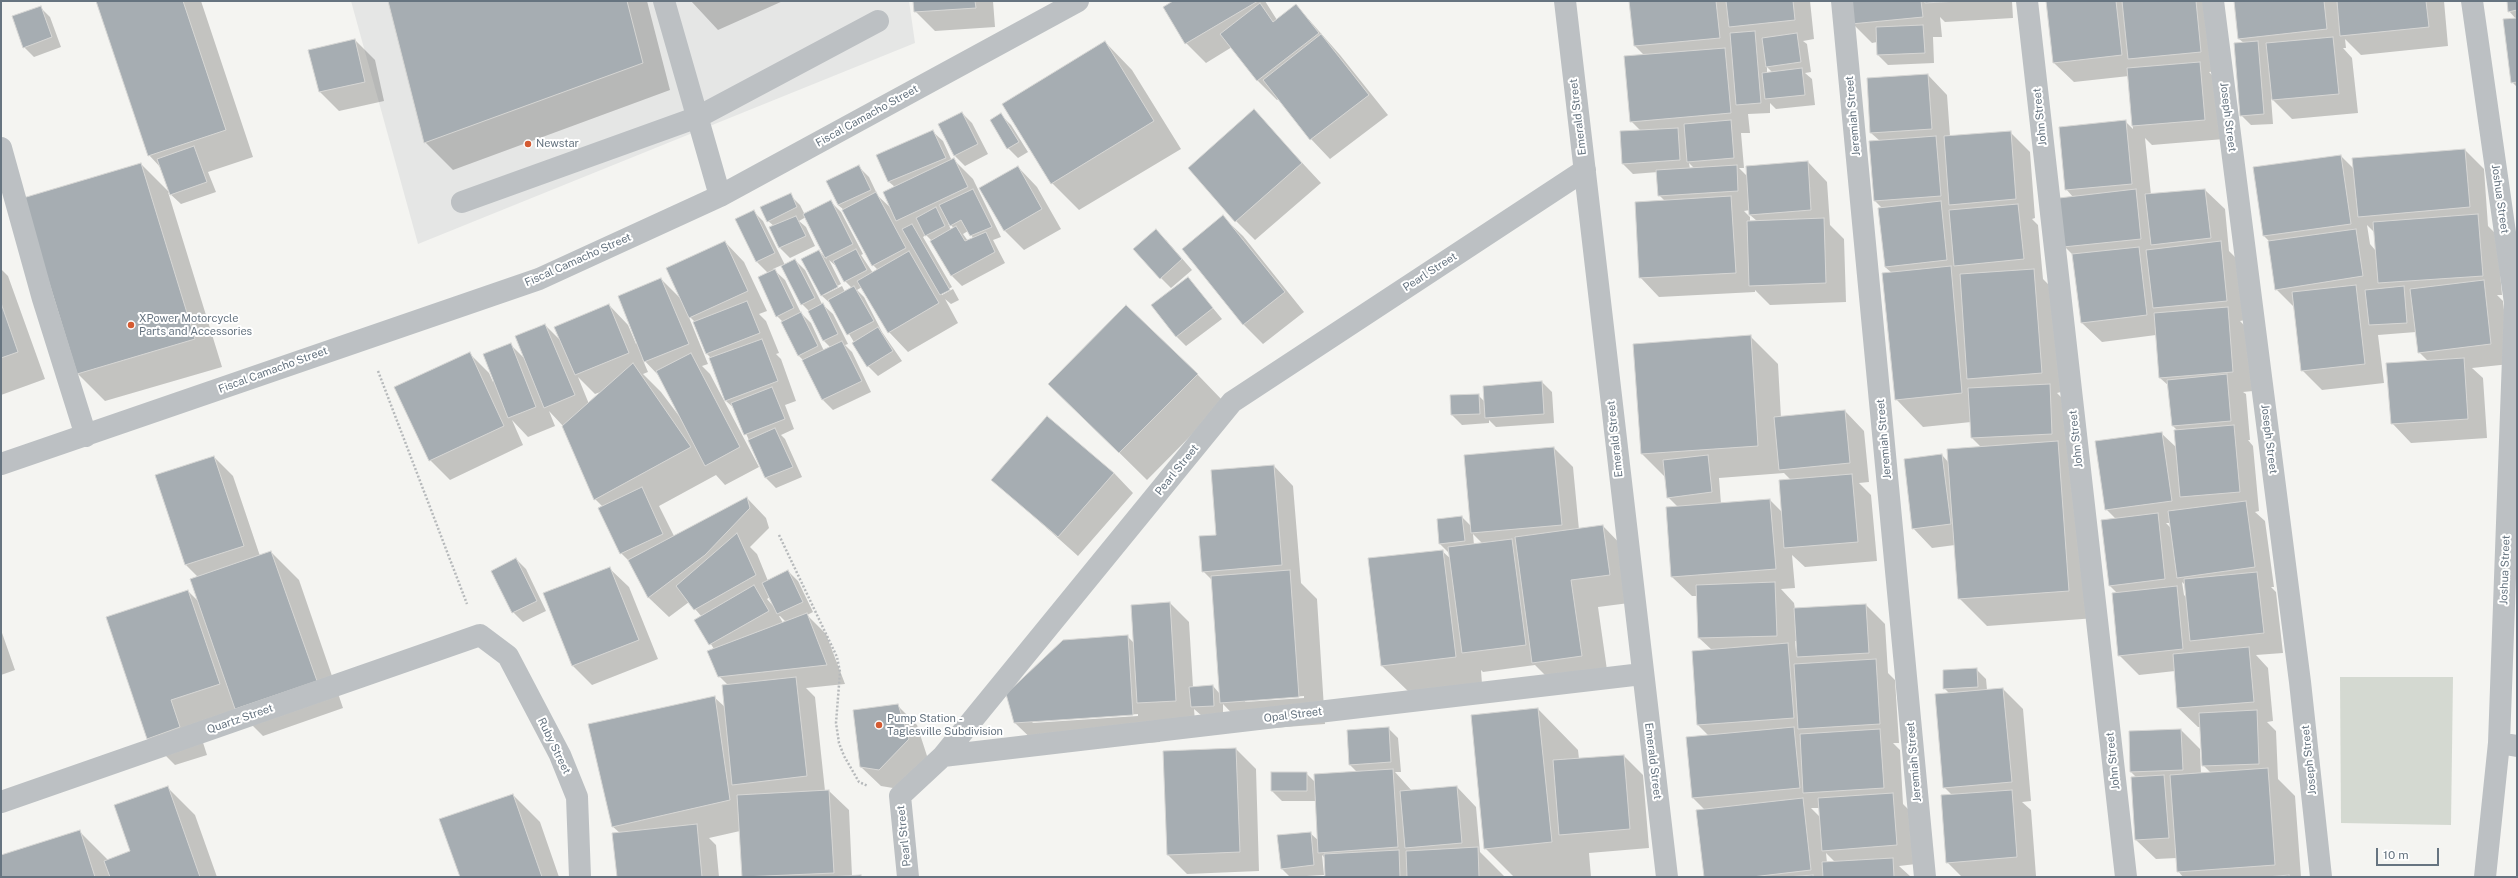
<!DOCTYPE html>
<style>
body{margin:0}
#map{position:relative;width:2518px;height:878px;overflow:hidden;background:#f4f4f1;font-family:"Public Sans",sans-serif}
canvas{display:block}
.frame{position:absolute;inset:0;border:2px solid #667480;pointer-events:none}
.scale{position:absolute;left:2376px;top:848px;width:63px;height:18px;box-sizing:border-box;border:2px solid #667480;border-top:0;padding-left:5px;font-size:12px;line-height:14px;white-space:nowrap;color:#667480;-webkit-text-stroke:3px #fff;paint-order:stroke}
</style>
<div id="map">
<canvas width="2518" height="878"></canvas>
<div class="frame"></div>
<div class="scale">10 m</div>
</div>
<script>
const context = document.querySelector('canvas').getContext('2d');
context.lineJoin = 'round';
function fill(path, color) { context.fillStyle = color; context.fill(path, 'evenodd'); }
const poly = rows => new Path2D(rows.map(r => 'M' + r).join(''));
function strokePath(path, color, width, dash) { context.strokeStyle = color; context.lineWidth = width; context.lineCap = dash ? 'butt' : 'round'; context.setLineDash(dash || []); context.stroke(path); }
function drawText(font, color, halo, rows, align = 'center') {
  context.font = font + ' "Public Sans",sans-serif'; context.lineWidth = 4; context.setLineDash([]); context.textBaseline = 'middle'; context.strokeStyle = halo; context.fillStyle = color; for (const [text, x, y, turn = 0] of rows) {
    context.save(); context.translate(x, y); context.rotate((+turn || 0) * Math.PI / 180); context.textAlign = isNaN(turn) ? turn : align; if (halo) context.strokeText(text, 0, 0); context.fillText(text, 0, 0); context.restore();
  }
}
fill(poly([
 [351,1,909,1,915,43,418,244]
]), '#e5e6e5');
fill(poly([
 [2340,677,2453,677,2451,825,2341,823]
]), '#d4d9d1');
fill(poly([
 [97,1,201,1,253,157,208,172,216,192,181,204,168,192,222,367,105,401,78,374,141,164,170,193,161,168,149,155],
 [389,1,647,1,670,90,453,170,425,142],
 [691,1,783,1,718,30],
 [914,1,993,1,995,27,935,31,915,11],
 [1175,1,1265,1,1277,20,1296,5,1340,55,1388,115,1330,159,1311,139,1279,99,1277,100,1258,81,1232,47,1206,63,1186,43,1165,7],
 [1630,1,1810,1,1814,39,1803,41,1807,44,1811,72,1805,73,1812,79,1815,105,1776,109,1770,103,1770,113,1748,114,1750,133,1741,133,1744,168,1739,168,1748,177,1808,162,1827,182,1830,225,1844,239,1846,302,1770,305,1755,290,1755,292,1659,297,1640,277,1665,201,1659,195,1658,172,1633,174,1623,164,1641,131,1631,121,1644,55,1635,46],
 [1767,67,1772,72,1767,73],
 [1689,163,1695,169,1690,169],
 [1750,210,1750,215,1757,221,1750,222,1750,217,1744,211],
 [1850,1,2012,1,2013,18,1945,22,1940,17,1942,37,1933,37,1934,63,1888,65,1878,55,1877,42,1872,43,1852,23],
 [2047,1,2211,1,2220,71,2209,72,2219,82,2224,139,2152,145,2145,138,2151,195,2205,190,2225,209,2229,251,2240,262,2246,320,2240,321,2247,328,2253,391,2243,392,2246,394,2250,440,2248,440,2253,446,2259,511,2255,512,2265,521,2274,587,2271,587,2276,592,2283,653,2256,655,2268,668,2273,721,2267,722,2276,731,2278,779,2295,796,2301,877,2183,877,2178,871,2177,858,2156,859,2136,840,2137,778,2131,772,2181,730,2200,749,2201,774,2211,773,2203,765,2201,727,2198,727,2178,708,2175,671,2139,675,2119,655,2117,593,2109,585,2116,519,2106,509,2161,433,2177,448,2178,431,2173,426,2169,386,2160,378,2156,335,2102,342,2082,323,2073,255,2064,246,2073,197,2066,189,2126,122,2133,129,2129,76,2074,82,2054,63],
 [2166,523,2170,523,2171,528],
 [2182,582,2186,586,2187,598,2184,595],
 [2235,1,2444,1,2448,46,2361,55,2345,39,2346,48,2343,48,2352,58,2358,113,2292,119,2271,98,2273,124,2251,125,2241,115,2244,43,2239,39],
 [2508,1,2517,1,2517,87,2512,82,2516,19,2509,11],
 [40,7,50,17,61,47,34,57,24,47],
 [355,40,375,60,384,101,339,111,320,92,310,50],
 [1105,42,1132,70,1181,149,1079,210,1052,183],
 [1928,75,1947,95,1950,136,2010,132,2030,152,2035,218,2032,219,2038,225,2043,279,2053,289,2061,392,2057,393,2069,405,2096,618,1987,626,1959,598,1955,545,1932,548,1913,528,1942,455,1949,463,1981,447,1972,438,1971,422,1923,427,1896,399,1892,273,1885,267,1883,209,1875,201,1880,141,1871,133],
 [1254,111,1321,183,1255,240,1236,221],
 [962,113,972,123,988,154,965,166,955,156,939,124],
 [1001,115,1011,125,1028,152,1018,158,1008,148],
 [933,132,943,141,952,161,954,160,973,179,1001,237,993,240,1005,263,962,286,952,276,932,241,926,235,923,237,952,287,942,293,942,295,953,289,959,300,951,304,945,299,958,323,908,352,889,332,862,287,857,290,864,297,882,332,902,361,878,376,868,366,832,305,821,295,819,251,827,259,806,217,799,221,806,227,815,246,790,258,780,248,774,226,768,221,790,195,800,205,805,215,831,202,841,212,863,254,861,255,873,273,878,270,873,265,844,210,838,205,859,167,869,177,878,196,892,209,895,187,889,182,877,155],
 [948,223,954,228,951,230],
 [968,231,974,239,968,241,963,234],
 [829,260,837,267,845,281,852,288,845,292,842,286,824,295,824,293,841,284],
 [2465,150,2484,169,2488,226,2497,235,2502,295,2497,295,2503,301,2510,364,2472,368,2483,378,2487,438,2411,443,2392,423,2428,361,2419,352,2416,332,2378,335,2384,383,2322,390,2302,370,2295,308,2276,289,2270,242,2264,236,2341,156,2354,169],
 [2367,225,2375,233,2376,251,2370,244],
 [1018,167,1037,187,1061,229,1024,250,1004,230],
 [753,211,763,221,785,265,795,260,805,270,822,304,833,314,848,344,845,345,852,352,871,392,833,410,823,400,804,361,799,356,783,322,777,316,768,273,757,262,737,220],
 [782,265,802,304,810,312,823,340,831,348,824,351,811,323,801,313,785,280,773,269],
 [1223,217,1243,236,1304,312,1263,344,1244,325,1183,249],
 [1166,240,1192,270,1171,288,1161,278],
 [725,242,744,262,767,311,759,314,766,321,779,353,776,354,781,359,796,401,785,405,794,429,781,435,785,439,802,477,776,488,766,478,735,409,726,401,711,358,707,354,695,322,688,315,708,364,702,366,710,374,759,467,725,485,716,475,659,506,674,536,747,498,766,518,769,528,750,547,757,554,768,581,788,571,798,581,813,612,807,615,826,634,845,684,806,688,815,697,825,791,829,791,849,810,852,876,862,877,743,877,740,831,709,838,716,845,719,877,618,877,620,833,612,826,715,698,725,707,728,685,719,676,714,649,696,620,702,617,689,602,669,617,649,598,631,563,621,553,599,509,603,507,595,499,563,426,549,411,555,426,528,437,512,420,523,445,450,480,430,460,469,353,489,373,493,382,510,344,525,359,545,325,561,341,609,305,628,325,636,344,638,343,661,279,681,299],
 [642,358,659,376,685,424,661,392,643,374,648,372],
 [578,377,595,394,603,391,589,404],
 [770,597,774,607,767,599],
 [779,616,780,616,786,622,783,623],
 [1,269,8,276,45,379,1,395],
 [1188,278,1222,319,1186,346,1176,336],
 [1750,336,1778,364,1781,418,1845,411,1864,431,1869,482,1859,483,1871,495,1877,561,1805,567,1792,555,1795,588,1781,589,1794,603,1795,609,1866,605,1885,624,1888,673,1895,680,1899,743,1893,743,1900,750,1903,804,1913,814,1916,864,1899,866,1911,877,1705,877,1705,810,1693,798,1709,736,1698,725,1712,650,1699,638,1697,596,1692,596,1672,577,1678,507,1668,497,1666,478,1642,454,1634,344],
 [1784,473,1791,480,1782,512,1770,500,1721,504,1719,478],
 [1795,641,1797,641,1798,654,1796,652],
 [1811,808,1819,808,1820,817],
 [1826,853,1835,862,1827,863],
 [1197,374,1224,402,1147,480,1077,411],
 [1542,382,1552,392,1554,423,1496,427,1489,420,1489,423,1462,425,1452,415,1478,395,1485,402],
 [1554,448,1573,467,1579,530,1603,526,1630,554,1637,602,1598,607,1609,684,1560,690,1535,665,1483,672,1481,670,1482,684,1409,692,1381,665,1442,551,1451,559,1450,554,1440,544,1462,517,1471,526],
 [1473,534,1483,544,1474,545],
 [214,457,233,476,260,556,271,552,299,580,343,708,263,736,240,713,198,727,207,755,175,765,148,738,188,591,198,601,198,577,186,565],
 [1274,466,1293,486,1301,583,1317,599,1325,724,1248,730,1223,704,1223,715,1202,716,1194,709,1195,721,1159,722,1160,742,1043,750,1015,723,1127,636,1134,643,1170,603,1189,622,1193,687,1213,686,1220,694,1213,581,1203,571,1217,536],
 [1304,696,1304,698,1245,702,1245,700],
 [1138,714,1138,716,1032,723,1034,721],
 [1114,473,1133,493,1078,556,993,480],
 [516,559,526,569,546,611,523,622,513,612],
 [609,568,629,587,658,659,592,685,573,666,544,594],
 [1,630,15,670,1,675],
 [1976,669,1986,679,1987,690,2003,689,2023,709,2031,801,2022,802,2031,810,2036,876,1962,877,1947,862,1952,795,1944,787,1949,693,1944,688],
 [897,705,917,725,928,759,899,789,881,786,861,767],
 [1538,709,1578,750,1579,759,1624,756,1643,775,1649,848,1589,853,1591,877,1514,877,1485,848],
 [1388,728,1398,738,1401,772,1395,772,1412,791,1457,787,1476,807,1480,852,1505,877,1326,877,1325,858,1322,855,1324,875,1290,877,1282,869,1310,833,1319,841,1316,801,1282,801,1272,791,1306,773,1315,782,1357,772,1350,765],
 [1236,749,1256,769,1259,871,1187,874,1168,855],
 [167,787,195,815,217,877,1,877,1,856,80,832,108,860,131,852],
 [513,795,540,822,559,877,461,877]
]), '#0003');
const building = poly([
 [96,1,183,1,226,130,148,156,96,1],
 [388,1,627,1,643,63,424,143,388,1],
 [913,1,975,1,976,8,914,12,913,1],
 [1173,1,1258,1,1185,44,1163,7,1173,1],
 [1629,1,1716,1,1720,38,1634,46,1629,1],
 [1726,1,1793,1,1795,20,1729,27,1726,1],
 [1849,1,1921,1,1923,17,1851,24,1849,1],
 [1925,1,1958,1,1925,3,1925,1],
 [2046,1,2116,1,2122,55,2053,63,2046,1],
 [2122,1,2196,1,2201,52,2128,59,2122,1],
 [2234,1,2324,1,2327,29,2238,39,2234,1],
 [2337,1,2426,1,2429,27,2340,36,2337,1],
 [2507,1,2517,1,2517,10,2508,12,2507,1],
 [1260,3,1273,22,1296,4,1319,33,1257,81,1220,34,1260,3],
 [41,6,52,37,23,48,12,16,41,6],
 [2517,18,2517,82,2511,83,2503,19,2517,18],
 [1923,25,1925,53,1877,55,1876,27,1923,25],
 [1755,31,1761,103,1736,105,1730,33,1755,31],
 [1797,33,1801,62,1766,67,1762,38,1797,33],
 [1321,34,1369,95,1310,140,1263,80,1321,34],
 [2333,37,2339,94,2272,100,2266,43,2333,37],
 [355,39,365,82,319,92,308,50,355,39],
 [1105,41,1154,121,1051,184,1002,104,1105,41],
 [2258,41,2264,114,2240,116,2234,43,2258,41],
 [1725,48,1731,113,1630,122,1624,56,1725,48],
 [2200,62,2205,120,2132,126,2127,68,2200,62],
 [1802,68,1805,95,1765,99,1762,73,1802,68],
 [1928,74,1932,129,1870,133,1867,78,1928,74],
 [1254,109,1302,163,1235,222,1188,168,1254,109],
 [962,112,978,144,954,156,938,124,962,112],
 [1001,113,1019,142,1007,149,990,120,1001,113],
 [1731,120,1734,158,1687,162,1684,124,1731,120],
 [2126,120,2132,184,2065,190,2059,127,2126,120],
 [1678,128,1680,160,1622,164,1620,131,1678,128],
 [933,130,946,158,888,182,876,155,933,130],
 [2011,131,2016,199,1949,205,1944,136,2011,131],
 [1936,136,1941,196,1874,201,1869,141,1936,136],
 [194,146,207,182,170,195,157,159,194,146],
 [2465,149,2470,207,2358,217,2352,158,2465,149],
 [2341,155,2351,224,2263,236,2253,167,2341,155],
 [954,158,968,187,896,221,883,192,954,158],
 [1808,161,1811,210,1749,215,1746,166,1808,161],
 [141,163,195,339,77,374,23,198,141,163],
 [859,165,871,190,838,205,826,181,859,165],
 [1737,165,1738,191,1658,196,1656,170,1737,165],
 [1018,166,1042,209,1004,231,979,188,1018,166],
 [973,189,992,227,970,236,961,220,950,226,939,205,973,189],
 [2136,189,2141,239,2063,247,2059,198,2136,189],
 [2205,189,2211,238,2151,245,2145,194,2205,189],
 [876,192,906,248,872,266,842,210,876,192],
 [791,193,797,207,767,222,760,207,791,193],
 [1731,196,1736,273,1639,278,1635,202,1731,196],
 [831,200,853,244,825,258,803,214,831,200],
 [1941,201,1947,260,1885,267,1878,208,1941,201],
 [2018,204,2024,259,1954,266,1949,210,2018,204],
 [936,207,945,226,925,236,916,218,936,207],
 [754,210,775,253,756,262,735,219,754,210],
 [2478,214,2483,276,2378,283,2373,222,2478,214],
 [1223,215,1285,292,1243,325,1182,249,1223,215],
 [796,216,806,236,779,248,769,227,796,216],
 [1824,218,1826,283,1749,286,1747,221,1824,218],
 [912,224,950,290,940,295,902,229,912,224],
 [956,226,965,241,986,232,995,252,951,276,930,241,956,226],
 [1156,229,1182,259,1160,279,1133,249,1156,229],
 [2356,229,2363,276,2275,290,2268,241,2356,229],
 [725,241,748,291,689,318,666,268,725,241],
 [2221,241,2227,301,2153,308,2146,250,2221,241],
 [2139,247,2147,315,2081,323,2072,254,2139,247],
 [856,249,867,270,844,282,833,261,856,249],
 [819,250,838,287,821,296,801,259,819,250],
 [909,251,939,303,888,333,857,281,909,251],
 [795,259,815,298,801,305,781,266,795,259],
 [1951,266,1962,393,1895,400,1882,273,1951,266],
 [775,269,794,308,776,317,758,277,775,269],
 [2034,269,2042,373,1967,379,1960,274,2034,269],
 [1188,277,1213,308,1176,337,1151,305,1188,277],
 [661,278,689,344,644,362,618,296,661,278],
 [2484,280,2491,344,2418,353,2410,289,2484,280],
 [2356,285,2365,364,2301,371,2292,292,2356,285],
 [854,286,874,321,847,335,828,300,854,286],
 [2404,286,2407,323,2369,325,2365,290,2404,286],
 [747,301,760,333,706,354,693,322,747,301],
 [1,303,18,352,1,358,1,303],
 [823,303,838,334,823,341,808,311,823,303],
 [609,304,629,353,575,375,554,327,609,304],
 [1126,305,1198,374,1119,453,1048,384,1126,305],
 [2228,307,2233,372,2159,378,2154,313,2228,307],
 [801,312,818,346,798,356,781,322,801,312],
 [545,324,575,395,544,408,515,336,545,324],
 [878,327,893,351,867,367,852,343,878,327],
 [1751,335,1758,446,1641,454,1633,344,1751,335],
 [762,339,778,381,725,401,709,358,762,339],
 [842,341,862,381,822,400,802,360,842,341],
 [511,343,536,407,508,418,483,354,511,343],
 [470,352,504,426,429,461,394,387,470,352],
 [691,353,740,447,705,466,656,371,691,353],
 [2464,358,2468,419,2391,424,2386,363,2464,358],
 [633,363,691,447,594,500,562,426,633,363],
 [2227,374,2231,421,2172,426,2167,380,2227,374],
 [1542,381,1544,414,1485,418,1483,386,1542,381],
 [2050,384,2052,434,1971,438,1968,388,2050,384],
 [772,387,785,419,744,435,731,403,772,387],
 [1479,394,1480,414,1451,415,1450,395,1479,394],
 [1845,410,1850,463,1779,470,1774,417,1845,410],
 [1047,416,1114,473,1058,537,991,480,1047,416],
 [2234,425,2240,492,2180,497,2174,430,2234,425],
 [775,428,793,467,765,478,748,440,775,428],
 [2162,432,2172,501,2105,510,2095,441,2162,432],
 [2058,441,2069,591,1958,599,1947,449,2058,441],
 [1554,447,1562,525,1471,533,1464,455,1554,447],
 [1942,454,1951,524,1912,529,1904,459,1942,454],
 [1708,455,1712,492,1667,498,1663,460,1708,455],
 [214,456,244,546,185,565,155,475,214,456],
 [1274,465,1282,565,1202,572,1199,536,1216,535,1211,470,1274,465],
 [1852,474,1858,542,1784,548,1779,480,1852,474],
 [642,487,663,534,620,554,598,508,642,487],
 [747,497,750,508,705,555,648,598,628,560,747,497],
 [1770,499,1776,569,1671,577,1666,507,1770,499],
 [2246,501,2255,567,2177,578,2168,511,2246,501],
 [2158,513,2165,579,2109,586,2101,520,2158,513],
 [1462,516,1465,541,1439,544,1437,519,1462,516],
 [1603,525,1610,575,1571,580,1582,656,1532,663,1515,537,1603,525],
 [737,533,756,575,694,610,676,586,737,533],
 [1512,539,1526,645,1462,653,1448,547,1512,539],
 [1443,550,1456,657,1381,666,1368,558,1443,550],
 [271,551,317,681,235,709,190,579,271,551],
 [516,558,537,601,512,613,491,571,516,558],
 [610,567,639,640,572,666,543,593,610,567],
 [788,570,803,602,777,614,762,583,788,570],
 [1290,570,1299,697,1220,703,1211,576,1290,570],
 [2257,572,2264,633,2190,641,2184,579,2257,572],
 [1775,582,1777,636,1698,638,1696,585,1775,582],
 [754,585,769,611,709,645,694,620,754,585],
 [2177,586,2183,649,2118,656,2112,593,2177,586],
 [188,590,220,684,171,700,180,727,147,739,106,617,188,590],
 [1170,602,1176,701,1137,703,1131,605,1170,602],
 [1866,604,1869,653,1797,657,1794,608,1866,604],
 [807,613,827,665,718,677,707,651,807,613],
 [1128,635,1133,715,1014,723,1006,694,1063,640,1128,635],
 [1788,643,1794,718,1697,725,1692,651,1788,643],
 [2249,647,2254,702,2177,708,2173,654,2249,647],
 [1876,659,1880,724,1798,729,1794,664,1876,659],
 [1977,668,1978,687,1943,689,1943,670,1977,668],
 [796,677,807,776,732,785,722,685,796,677],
 [1213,685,1214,706,1191,707,1189,687,1213,685],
 [2003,688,2012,782,1943,788,1935,694,2003,688],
 [715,696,730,800,612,827,588,724,715,696],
 [898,704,909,739,879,770,860,767,853,710,898,704],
 [1538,708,1552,842,1484,849,1471,715,1538,708],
 [2257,710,2259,764,2202,766,2199,713,2257,710],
 [1389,727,1391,762,1349,765,1347,730,1389,727],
 [1794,727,1800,788,1692,798,1686,737,1794,727],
 [1880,729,1884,788,1803,793,1800,734,1880,729],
 [2181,729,2183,770,2130,772,2129,731,2181,729],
 [1236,748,1240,852,1167,855,1163,751,1236,748],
 [1624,755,1630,829,1559,835,1553,760,1624,755],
 [2268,768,2275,865,2177,872,2170,775,2268,768],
 [1393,769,1398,847,1318,853,1314,774,1393,769],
 [1271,772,1307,772,1307,791,1271,791,1271,772],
 [2164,775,2169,838,2135,840,2131,777,2164,775],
 [168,786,200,877,110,877,104,861,130,851,114,805,168,786],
 [1457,786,1462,843,1405,848,1400,791,1457,786],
 [829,790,834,873,742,877,737,795,829,790],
 [2012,790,2017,857,1946,863,1941,795,2012,790],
 [1893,793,1897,845,1822,851,1818,798,1893,793],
 [513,794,542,877,460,877,439,819,513,794],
 [1803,798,1811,870,1752,877,1704,877,1696,810,1803,798],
 [697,824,702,877,617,877,612,833,697,824],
 [80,830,95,877,1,877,1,855,80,830],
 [1311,832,1314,865,1281,869,1277,835,1311,832],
 [1478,847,1479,877,1407,877,1406,851,1478,847],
 [1399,850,1400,877,1325,877,1324,854,1399,850],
 [1893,858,1894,877,1823,877,1822,862,1893,858],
 [861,875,861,877,829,877,861,875],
 [1813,875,1813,877,1786,877,1813,875],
 [2289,875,2289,877,2267,877,2289,875]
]);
fill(building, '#a6adb2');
strokePath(building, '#d6d6d4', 1);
strokePath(poly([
 [378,371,467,604],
 [779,535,837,657,840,672,836,723,839,743,844,756,859,782,868,786]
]), '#b6b9bb', 2.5, [2, 2]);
strokePath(poly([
 [664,1,720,196],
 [1565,1,1667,877],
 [1842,1,1925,877],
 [2027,1,2126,877],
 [2213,1,2300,682,2321,877],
 [2472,1,2515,303,2499,743,2485,877],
 [1,148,43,299,86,436],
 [462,202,698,117,878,21],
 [1,464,539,279,720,196,1078,1],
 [2499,743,2517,746],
 [943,756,1642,674],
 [1,802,480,635,508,656,560,755,577,797,580,877],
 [908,877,900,796,943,756,1232,402,1585,170]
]), '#bcc0c3', 22);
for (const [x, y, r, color] of [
 [528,144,4,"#d45b32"],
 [131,325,4,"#d45b32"],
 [879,725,4,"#d45b32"]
]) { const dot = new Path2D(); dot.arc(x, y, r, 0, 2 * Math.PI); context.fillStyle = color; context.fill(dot); strokePath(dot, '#fff', 1.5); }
drawText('11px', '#667480', '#fff', [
 ["Fiscal Camacho Street",867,116,-29],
 ["Jeremiah Street",1853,116,-95],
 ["Emerald Street",1578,117,-97],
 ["John Street",2040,117,-96],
 ["Joseph Street",2228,117,83],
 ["Joshua Street",2500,199,82],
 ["Fiscal Camacho Street",578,260,-24],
 ["Pearl Street",1430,272,-33],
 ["Fiscal Camacho Street",273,370,-20],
 ["Emerald Street",1615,439,-96],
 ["Jeremiah Street",1884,439,-95],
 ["John Street",2076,439,-96],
 ["Joseph Street",2269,439,83],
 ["Pearl Street",1177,470,-51],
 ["Joshua Street",2505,570,-88],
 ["Opal Street",1293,715,-7],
 ["Quartz Street",240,719,-19],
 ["Ruby Street",554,746,64],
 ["Joseph Street",2309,760,-96],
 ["Emerald Street",1653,761,83],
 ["John Street",2113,761,-96],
 ["Jeremiah Street",1914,762,-95],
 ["Pearl Street",904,836,-96]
]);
drawText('11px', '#667480', '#fff', [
 ["Newstar",536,144],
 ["XPower Motorcycle",139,319],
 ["Parts and Accessories",139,332],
 ["Pump Station -",887,719],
 ["Taglesville Subdivision",887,732]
], 'left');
</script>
